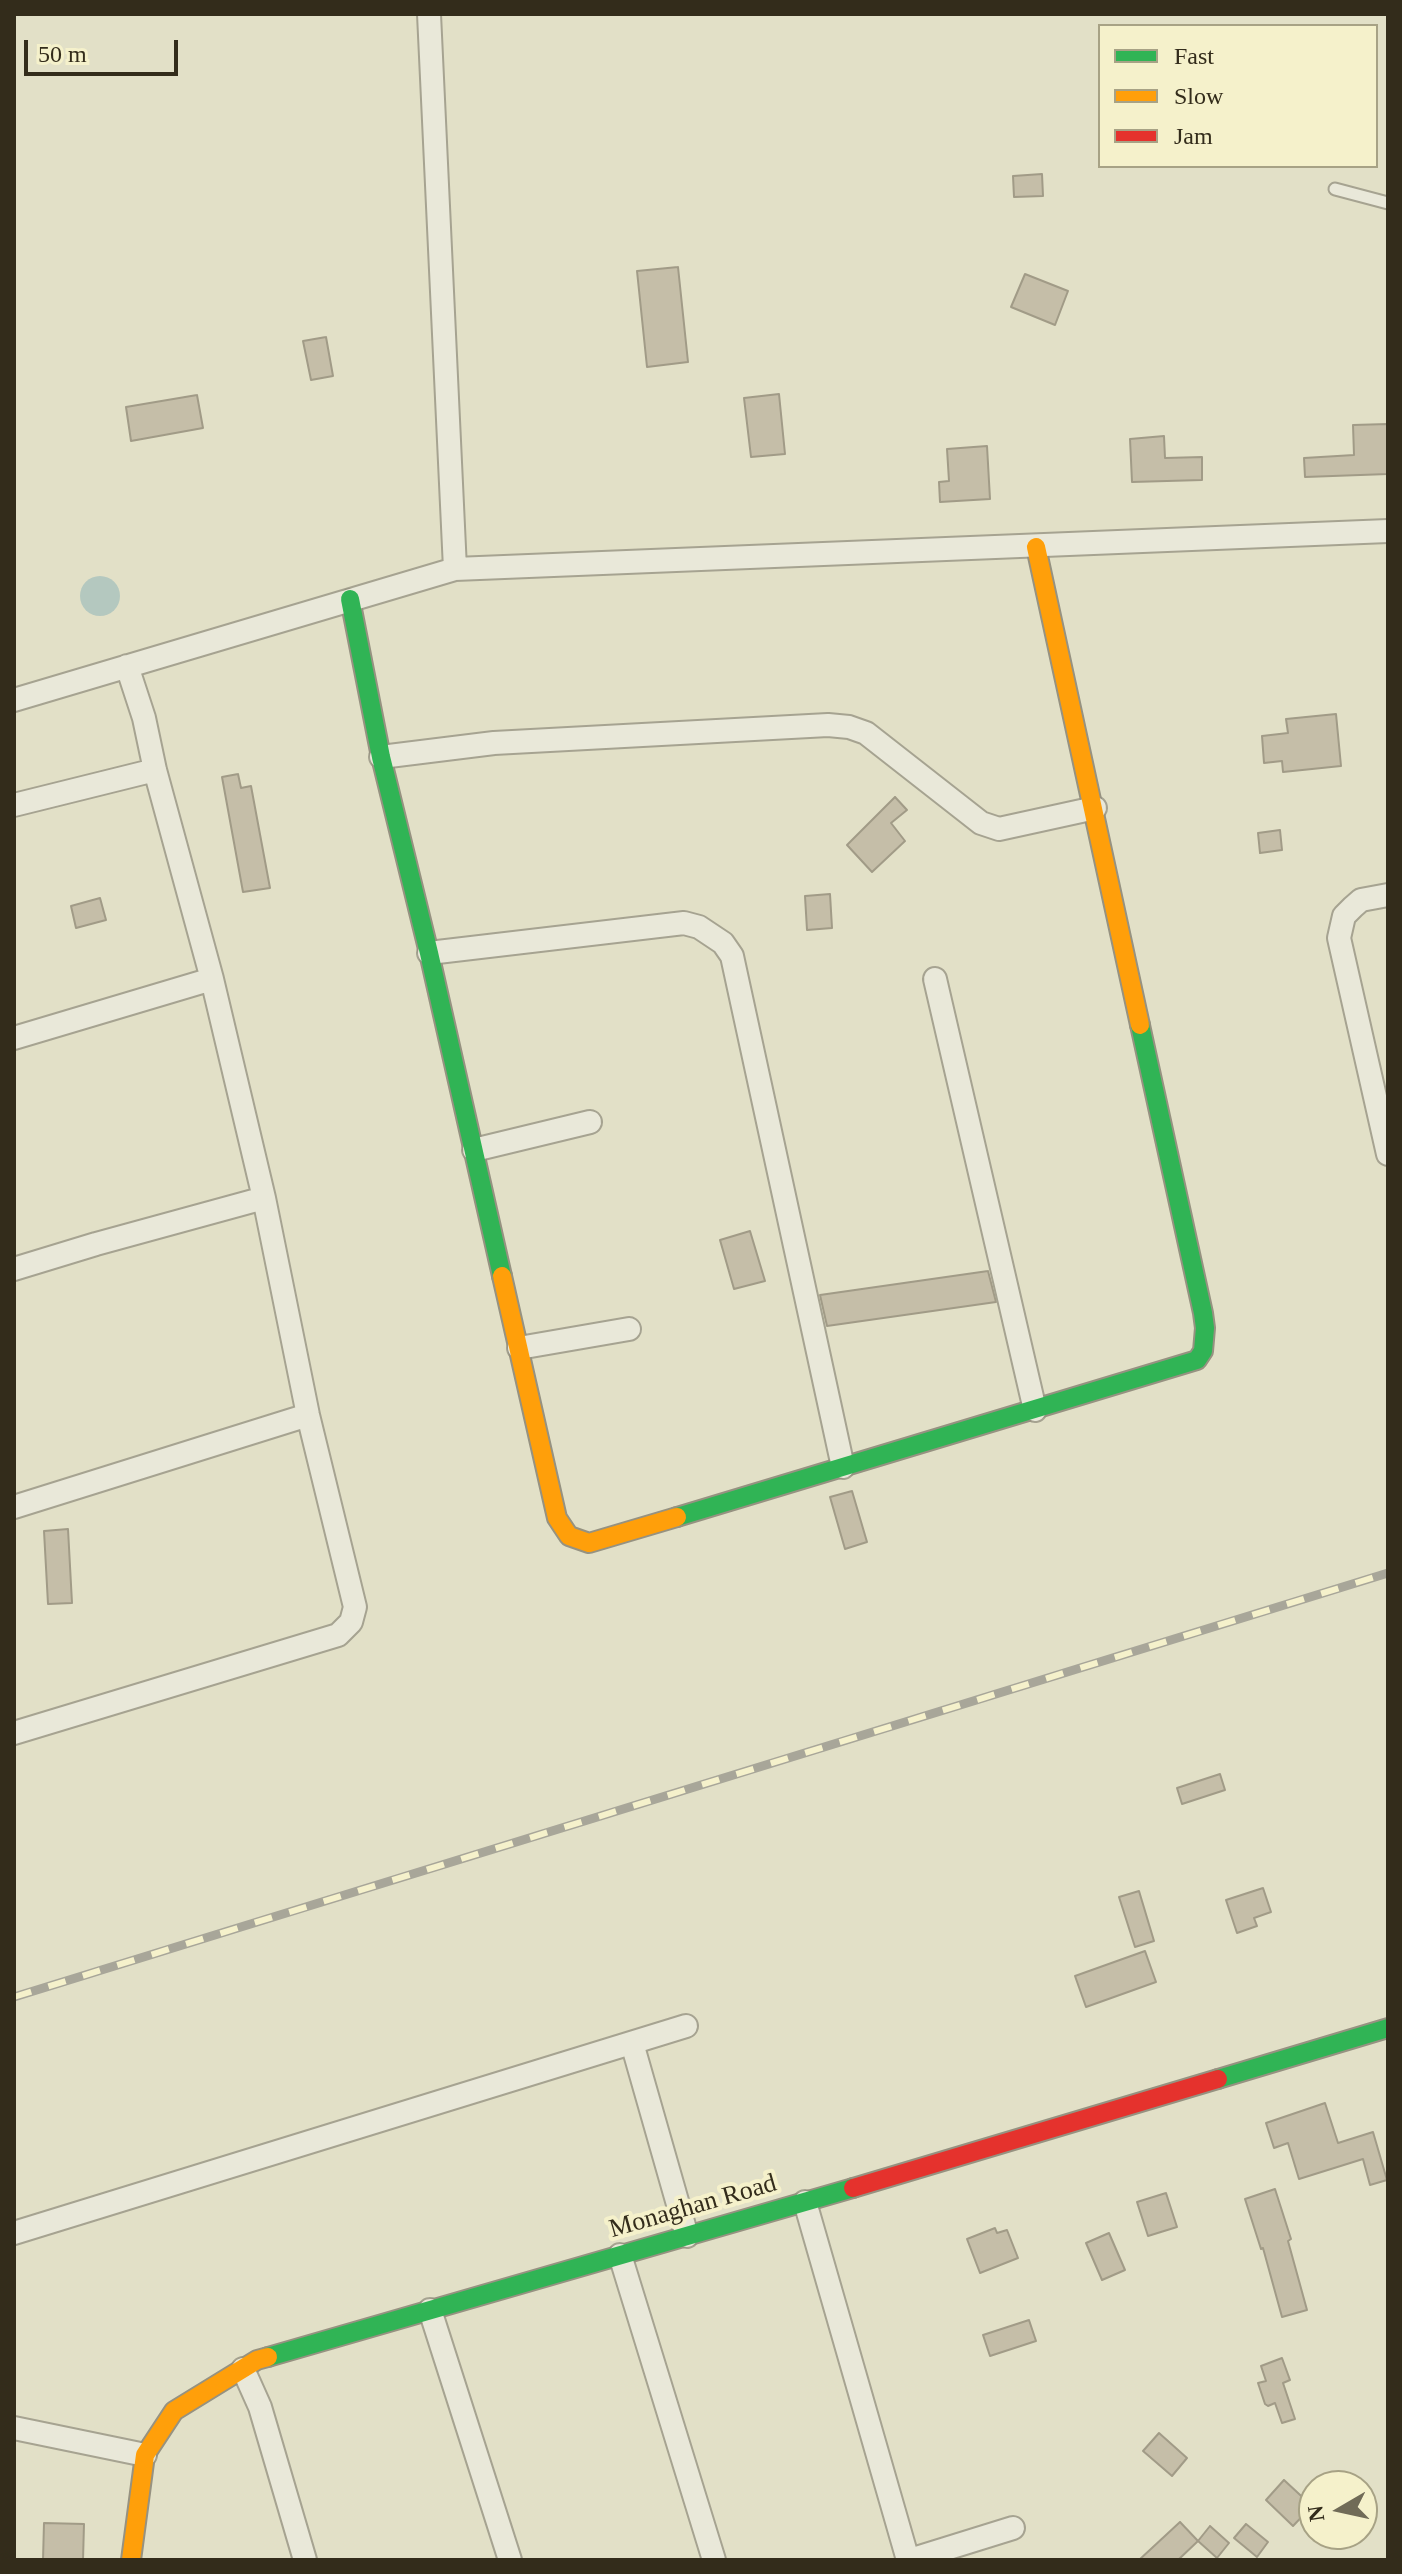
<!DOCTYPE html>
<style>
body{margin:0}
#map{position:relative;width:1402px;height:2574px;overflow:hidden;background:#e2e0c7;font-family:Georgia,serif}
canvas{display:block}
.frame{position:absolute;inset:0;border:16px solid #332c1b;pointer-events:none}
.legend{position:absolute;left:1098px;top:24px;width:280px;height:144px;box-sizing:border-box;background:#f5f1cb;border:2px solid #a7a285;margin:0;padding:10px 14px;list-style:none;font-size:24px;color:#332c1b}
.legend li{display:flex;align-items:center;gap:16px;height:40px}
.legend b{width:40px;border:2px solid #a7a285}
.north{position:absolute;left:1298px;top:2470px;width:80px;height:80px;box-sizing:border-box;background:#f5f1cb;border:2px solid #a7a285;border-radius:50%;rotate:261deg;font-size:22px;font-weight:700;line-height:32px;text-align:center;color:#332c1b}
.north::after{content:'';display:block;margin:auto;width:28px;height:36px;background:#706b57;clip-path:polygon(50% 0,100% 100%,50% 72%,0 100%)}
.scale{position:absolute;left:24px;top:40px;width:154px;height:36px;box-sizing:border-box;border:4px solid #332c1b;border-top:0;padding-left:10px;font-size:24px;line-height:28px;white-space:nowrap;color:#332c1b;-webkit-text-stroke:6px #f5f1cb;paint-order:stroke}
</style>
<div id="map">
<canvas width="1402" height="2574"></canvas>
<div class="frame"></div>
<ul class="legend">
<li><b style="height:10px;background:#30b455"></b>Fast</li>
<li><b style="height:10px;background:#ff9f0a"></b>Slow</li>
<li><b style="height:10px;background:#e5322d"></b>Jam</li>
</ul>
<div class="north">N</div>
<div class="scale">50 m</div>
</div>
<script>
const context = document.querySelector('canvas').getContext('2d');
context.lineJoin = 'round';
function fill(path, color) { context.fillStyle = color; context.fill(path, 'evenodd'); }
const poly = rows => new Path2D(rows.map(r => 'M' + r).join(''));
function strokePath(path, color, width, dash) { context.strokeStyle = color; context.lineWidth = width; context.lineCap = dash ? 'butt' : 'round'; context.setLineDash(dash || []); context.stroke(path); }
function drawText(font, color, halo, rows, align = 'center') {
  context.font = font + ' Georgia,serif'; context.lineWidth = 8; context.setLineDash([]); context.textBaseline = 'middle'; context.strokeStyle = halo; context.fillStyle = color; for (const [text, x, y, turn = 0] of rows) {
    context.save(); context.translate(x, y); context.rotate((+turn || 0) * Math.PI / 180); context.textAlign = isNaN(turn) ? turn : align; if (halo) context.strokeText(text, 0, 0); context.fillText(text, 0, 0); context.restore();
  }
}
fill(poly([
 '80 596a20 20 0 1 1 40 0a20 20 0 1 1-40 0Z'
]), '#b4c8bf');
const building = poly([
 [1042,174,1043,196,1014,197,1013,176,1042,174],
 [678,267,688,362,647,367,637,271,678,267],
 [1025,274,1068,291,1055,325,1011,307,1025,274],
 [326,337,333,376,311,380,303,341,326,337],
 [779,394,785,454,751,457,744,398,779,394],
 [197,395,203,428,131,441,126,407,197,395],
 [1388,424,1388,474,1305,477,1304,458,1354,455,1353,425,1388,424],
 [1164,436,1165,458,1202,457,1202,480,1132,482,1130,439,1164,436],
 [987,446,990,499,940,502,939,482,949,481,947,449,987,446],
 [1336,714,1341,766,1283,772,1282,761,1264,763,1262,736,1288,733,1286,719,1336,714],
 [238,774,241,788,251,786,270,888,243,892,222,777,238,774],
 [895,797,907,810,891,823,905,841,872,872,847,845,895,797],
 [1280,830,1282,850,1260,853,1258,833,1280,830],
 [830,894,832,928,807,930,805,896,830,894],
 [100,898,106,920,76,928,71,906,100,898],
 [750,1231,765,1281,734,1289,720,1240,750,1231],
 [988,1271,996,1302,827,1326,820,1295,988,1271],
 [852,1491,867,1542,845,1549,830,1497,852,1491],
 [68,1529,72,1603,48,1604,44,1531,68,1529],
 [1220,1774,1225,1790,1182,1804,1177,1788,1220,1774],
 [1263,1888,1271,1912,1254,1918,1257,1926,1237,1933,1226,1900,1263,1888],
 [1139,1891,1154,1941,1135,1947,1119,1897,1139,1891],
 [1145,1951,1156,1982,1086,2007,1075,1976,1145,1951],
 [1325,2103,1338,2143,1373,2132,1387,2180,1370,2185,1363,2159,1299,2179,1288,2143,1274,2148,1266,2123,1325,2103],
 [1275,2189,1291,2239,1288,2241,1307,2310,1282,2317,1263,2248,1261,2249,1245,2199,1275,2189],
 [1166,2193,1177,2227,1148,2236,1137,2202,1166,2193],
 [995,2228,997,2233,1007,2230,1018,2258,980,2273,967,2239,995,2228],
 [1109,2233,1125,2270,1102,2280,1086,2243,1109,2233],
 [1029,2320,1036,2341,990,2356,983,2335,1029,2320],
 [1282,2358,1290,2380,1283,2383,1295,2419,1282,2423,1275,2403,1268,2406,1265,2404,1258,2383,1266,2381,1261,2366,1282,2358],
 [1159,2433,1187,2458,1172,2476,1143,2451,1159,2433],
 [1284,2480,1312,2506,1293,2526,1266,2500,1284,2480],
 [1180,2522,1198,2541,1178,2560,1139,2560,1180,2522],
 [44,2523,84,2524,83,2560,43,2560,44,2523],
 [1246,2524,1268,2542,1257,2557,1234,2538,1246,2524],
 [1210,2526,1229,2543,1217,2558,1198,2541,1210,2526]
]);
fill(building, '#c5bea8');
strokePath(building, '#a19b87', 2);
const lane = poly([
 [1335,189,1388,203]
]);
const street = poly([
 [429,14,455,569],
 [14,700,455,569,1388,531],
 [381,757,494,743,828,725,849,727,866,733,981,823,999,829,1095,808],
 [14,805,155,770],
 [1388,895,1361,900,1353,907,1344,916,1339,938,1388,1154],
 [429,953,684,923,699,927,723,943,732,956,843,1467],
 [935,979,1035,1410],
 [14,1038,212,979],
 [474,1150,590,1122],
 [14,1269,96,1244,264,1198],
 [519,1348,629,1329],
 [14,1507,308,1415],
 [14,1733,338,1635,351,1622,355,1607,308,1415,264,1198,212,979,155,770,144,718,127,666],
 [632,2043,687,2236],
 [805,2202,908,2560],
 [14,2233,686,2026],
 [620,2255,714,2560],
 [430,2310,510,2560],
 [243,2369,260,2407,305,2560],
 [14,2428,145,2455],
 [910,2560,1013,2528]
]);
const fast = poly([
 [350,599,381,757,429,953,502,1276],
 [677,1517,1197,1360,1203,1351,1205,1328,1203,1313,1140,1025],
 [1218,2079,1388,2028],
 [268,2357,853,2188]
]);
const slow = poly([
 [1036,547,1140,1025],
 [502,1276,557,1518,569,1536,589,1543,677,1517],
 [131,2560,145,2455,174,2411,257,2360,268,2357]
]);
const jam = poly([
 [853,2188,1218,2079]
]);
strokePath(lane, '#a6a391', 15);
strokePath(street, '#a6a391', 26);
strokePath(fast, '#969281', 22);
strokePath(slow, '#969281', 22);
strokePath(jam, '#969281', 22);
strokePath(lane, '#e9e8d9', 11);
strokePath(street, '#e9e8d9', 22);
strokePath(fast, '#30b455', 18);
strokePath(slow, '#ff9f0a', 18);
strokePath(jam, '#e5322d', 18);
const rail = poly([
 [14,1997,1388,1573]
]);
strokePath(rail, '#a8a699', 9);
strokePath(rail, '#f5f1cb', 6, [18]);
drawText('26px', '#332c1b', '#f5f1cb', [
 ["Monaghan Road",693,2207,-16]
]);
</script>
